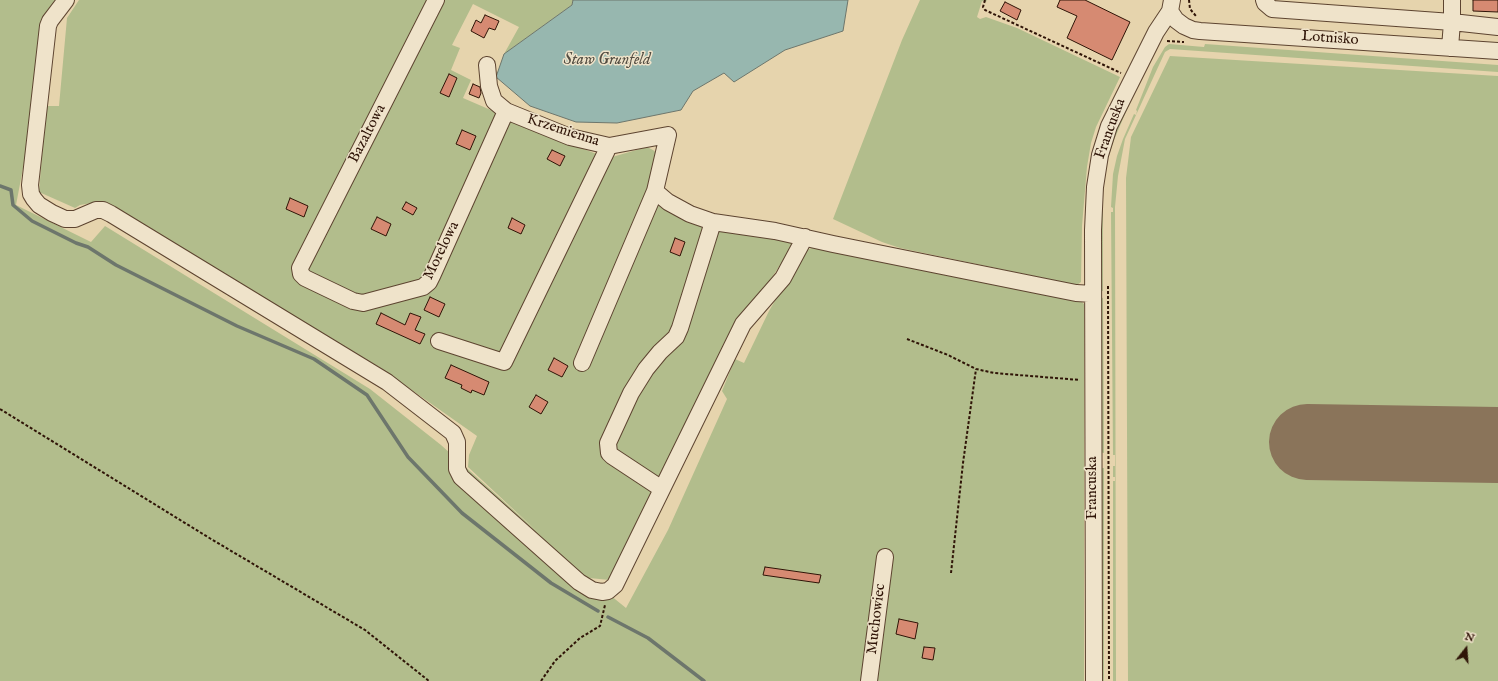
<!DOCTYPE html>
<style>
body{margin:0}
#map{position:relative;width:1498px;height:681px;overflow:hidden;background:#e6d4ad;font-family:"IM FELL English",serif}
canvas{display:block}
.north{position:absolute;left:1446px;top:629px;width:40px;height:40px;-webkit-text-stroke:3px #efe3ca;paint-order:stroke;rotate:17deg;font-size:11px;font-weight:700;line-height:16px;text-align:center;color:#2f1407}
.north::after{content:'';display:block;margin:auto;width:14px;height:18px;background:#2f1407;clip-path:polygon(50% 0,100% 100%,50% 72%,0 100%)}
</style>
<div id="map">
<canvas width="1498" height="681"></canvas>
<div class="north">N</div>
</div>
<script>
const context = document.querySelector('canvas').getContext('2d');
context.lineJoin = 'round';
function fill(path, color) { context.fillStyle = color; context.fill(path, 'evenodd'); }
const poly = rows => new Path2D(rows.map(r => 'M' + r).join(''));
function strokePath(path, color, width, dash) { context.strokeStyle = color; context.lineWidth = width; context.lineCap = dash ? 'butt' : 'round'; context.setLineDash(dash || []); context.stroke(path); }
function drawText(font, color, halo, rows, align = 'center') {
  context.font = font + ' "IM FELL English",serif'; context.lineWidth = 3; context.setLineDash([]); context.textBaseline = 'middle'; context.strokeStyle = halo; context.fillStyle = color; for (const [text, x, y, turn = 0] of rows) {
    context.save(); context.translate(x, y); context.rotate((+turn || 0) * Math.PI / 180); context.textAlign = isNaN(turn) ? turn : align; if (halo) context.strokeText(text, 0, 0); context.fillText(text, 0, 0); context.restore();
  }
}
fill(poly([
 [0,0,55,0,16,205,91,242,105,226,370,389,441,445,540,534,468,467,469,455,477,436,379,367,103,201,80,205,75,208,39,192,46,106,59,106,67,18,79,0,431,0,295,272,353,306,420,295,510,120,594,153,612,157,647,147,653,150,658,154,646,192,717,230,796,240,762,293,733,330,651,493,610,580,589,578,626,608,668,530,727,399,722,391,735,359,744,363,769,311,804,251,814,247,1079,299,1084,304,1084,681,0,681],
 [441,0,573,0,572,5,504,54,519,27,473,4,452,45,460,48,451,70,471,80,463,98,500,114,421,283,362,299,305,274],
 [920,0,987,0,986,2,982,1,977,17,980,19,986,17,1017,28,1120,77,1096,127,1091,143,1087,167,1082,226,1081,282,1077,285,900,248,882,242,833,219,902,40],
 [1205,44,1498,65,1498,72,1170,49,1165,52,1125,139,1118,176,1115,207,1116,681,1113,681,1113,481,1115,481,1115,477,1113,477,1113,466,1115,466,1115,455,1113,455,1111,212,1113,212,1113,208,1111,207,1113,174,1117,156,1123,139,1134,114,1136,115,1137,111,1136,110,1153,67,1165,47,1169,44,1204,47],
 [1170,56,1498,76,1498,681,1128,681,1126,178,1131,137],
 [1143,72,1114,140,1107,161,1103,191,1103,291,1099,291,1100,199,1111,137],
 [1099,297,1103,298,1104,453,1099,452],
 [1100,468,1104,468,1104,681,1100,681]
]), '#b2bd8c');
const water = poly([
 [573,0,848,0,843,31,785,50,734,82,724,73,693,91,681,110,617,123,576,122,530,106,496,77,504,54,572,5,573,0]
]);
fill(water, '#97b7af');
strokePath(water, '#6d766c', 1);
strokePath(poly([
 [0,186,11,190,13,205,32,221,76,243,88,247,116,265,237,326,314,359,367,395,408,457,462,513,551,583,598,611],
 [608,617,648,638,704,681]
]), '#6d766c', 3.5);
strokePath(poly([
 [1307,442,1498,445]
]), '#8a745a', 76);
const building = poly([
 [1060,0,1085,0,1130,22,1112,60,1067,38,1077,16,1057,7,1060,0],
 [1473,0,1498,0,1498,12,1473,11,1473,0],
 [1005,2,1021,10,1017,20,1000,11,1005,2],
 [485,15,499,21,495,30,489,28,484,38,471,31,476,20,481,23,485,15],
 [449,74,457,78,449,97,440,93,449,74],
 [473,84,480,87,481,93,479,98,469,94,473,84],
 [462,130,476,136,470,150,456,144,462,130],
 [552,150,565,156,560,166,547,159,552,150],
 [290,198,308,206,304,217,286,209,290,198],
 [406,202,417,208,413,215,402,209,406,202],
 [377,217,391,224,386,236,371,229,377,217],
 [512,218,525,225,521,234,508,228,512,218],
 [675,238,685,242,680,256,670,252,675,238],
 [430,297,445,304,439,317,424,310,430,297],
 [381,313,405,325,410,313,421,317,415,330,425,334,420,344,376,324,381,313],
 [554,358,568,366,562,377,548,370,554,358],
 [451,365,489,382,484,395,472,390,471,393,461,388,462,385,445,378,451,365],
 [536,395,548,402,541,414,529,407,536,395],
 [765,567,821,575,819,583,763,575,765,567],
 [899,619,918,623,915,639,896,634,899,619],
 [924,647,935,648,933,660,922,658,924,647]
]);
fill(building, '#d68a72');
strokePath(building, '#2f1407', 1);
const minor = poly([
 [66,0,50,21,48,26,30,185,31,194,34,199,39,205,52,213,65,219,75,219,96,210,103,210,111,214,387,382,453,433,457,442,457,469,461,477,579,582,592,590,602,592,608,591,615,585,743,324,783,278,805,237],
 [436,0,300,268,301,274,305,278,353,301,363,303,423,287,429,282,432,276,506,111],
 [1264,0,1265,3,1272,9,1452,22,1450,48],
 [1452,0,1452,22,1498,27],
 [1170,11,1176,20,1184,26,1193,30,1200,31,1498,51],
 [487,65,489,86,494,101,506,111,570,137,609,146,668,135,655,191,668,202,690,214,713,222,775,231,833,244,1041,286,1076,293,1093,294],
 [439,341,504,362,609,146],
 [582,363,655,191],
 [662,489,612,456,609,453,608,443,631,393,646,369,660,352,676,337,680,328,713,222],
 [869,681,885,557],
 [1094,681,1093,230,1095,187,1100,155,1109,126,1156,32,1170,11,1172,0]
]);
strokePath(minor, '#5d4430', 18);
strokePath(poly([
 [985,0,983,7,985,10,1121,73],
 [1189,0,1190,9,1196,16],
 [1167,41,1184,42],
 [1108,286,1109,681],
 [907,339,948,355,976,369,994,373,1080,380],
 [0,409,211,539,365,630,429,681],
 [951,573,963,463,976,369],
 [541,681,555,661,580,638,600,626,605,605]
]), '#2f1407', 2, [3, 2]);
strokePath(minor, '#efe3ca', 16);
drawText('15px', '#2f1407', '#efe3ca', [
 ["Lotnisko",1330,39,4],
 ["Francuska",1111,129,-70],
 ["Krzemienna",563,131,18],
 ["Bazaltowa",368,134,-63],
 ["Morelowa",442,251,-64],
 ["Francuska",1093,488,-90],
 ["Muchowiec",877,619,-83]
]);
drawText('italic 16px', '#534d42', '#efe3ca', [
 ["Staw Grunfeld",607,61]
]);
</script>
